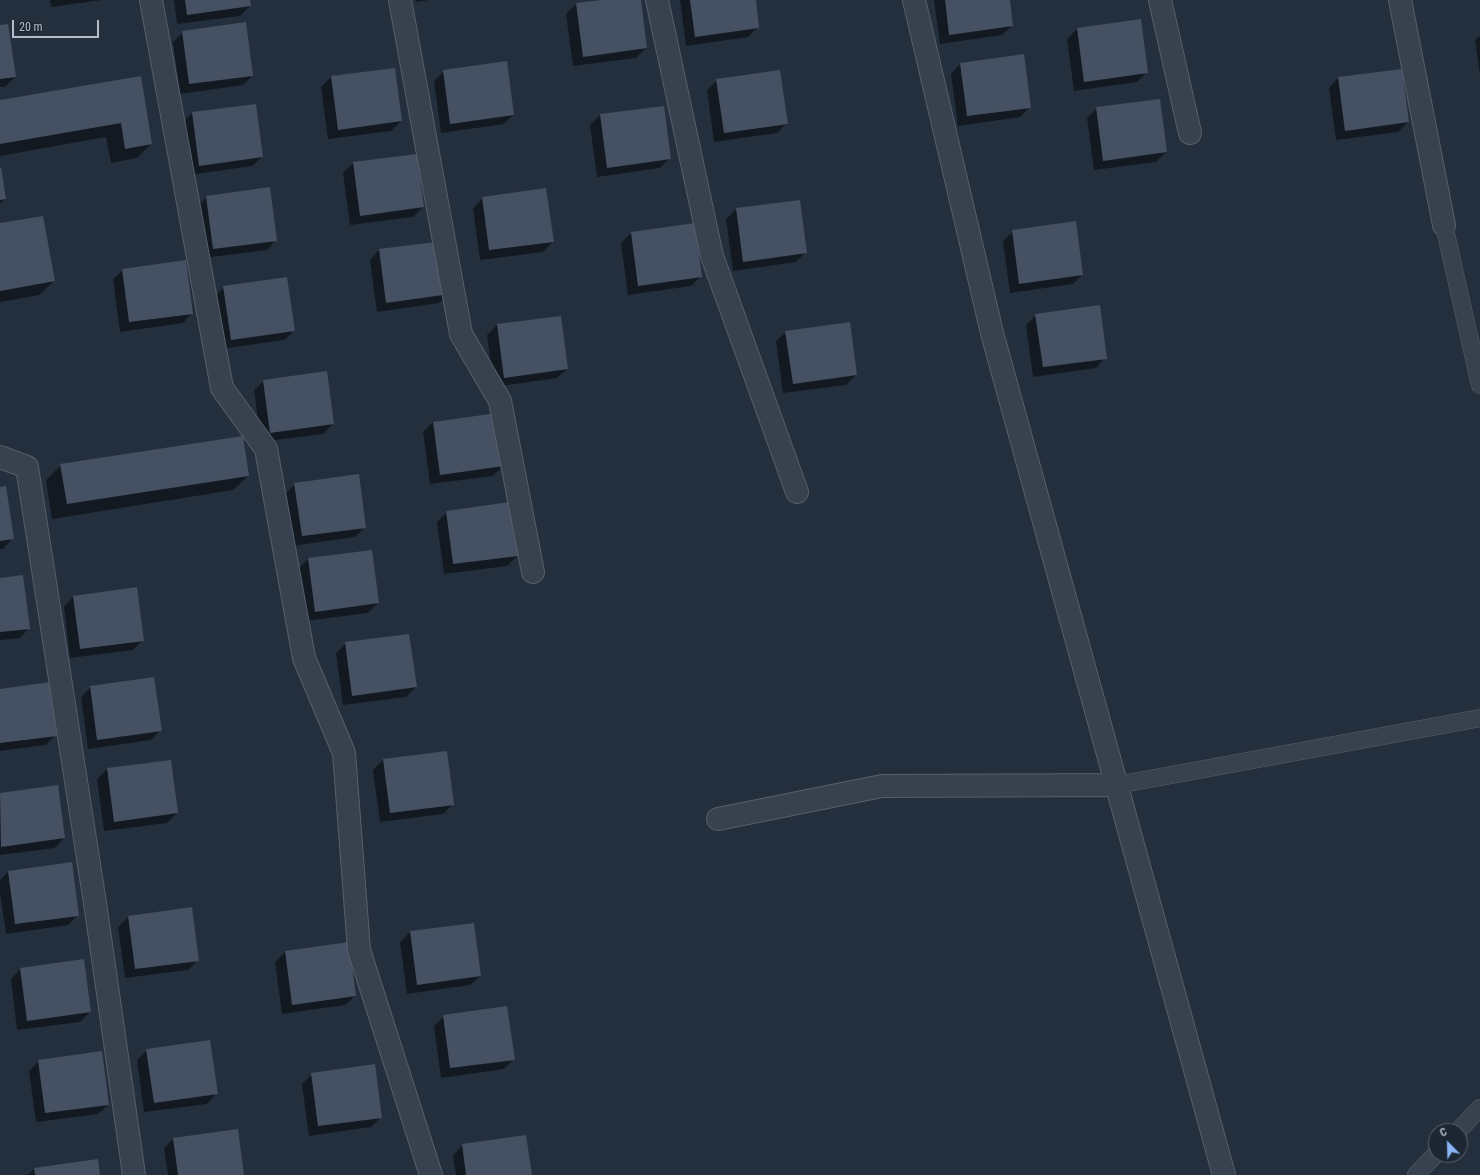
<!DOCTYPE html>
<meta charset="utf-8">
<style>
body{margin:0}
#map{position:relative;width:1480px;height:1175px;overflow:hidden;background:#242f3e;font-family:"Roboto Condensed",sans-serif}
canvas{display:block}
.north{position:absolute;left:1428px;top:1123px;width:40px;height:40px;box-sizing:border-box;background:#1d2633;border:1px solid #59626f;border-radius:50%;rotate:337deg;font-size:11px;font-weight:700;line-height:16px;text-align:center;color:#b4bcc9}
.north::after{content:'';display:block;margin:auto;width:14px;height:18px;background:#8ab4f8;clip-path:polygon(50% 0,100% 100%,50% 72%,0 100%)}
.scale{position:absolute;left:12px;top:20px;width:87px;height:18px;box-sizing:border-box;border:2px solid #b4bcc9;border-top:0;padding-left:5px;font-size:12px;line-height:14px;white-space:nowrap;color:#b4bcc9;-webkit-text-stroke:3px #1d2633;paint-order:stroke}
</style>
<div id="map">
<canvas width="1480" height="1175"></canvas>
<div class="north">С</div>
<div class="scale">20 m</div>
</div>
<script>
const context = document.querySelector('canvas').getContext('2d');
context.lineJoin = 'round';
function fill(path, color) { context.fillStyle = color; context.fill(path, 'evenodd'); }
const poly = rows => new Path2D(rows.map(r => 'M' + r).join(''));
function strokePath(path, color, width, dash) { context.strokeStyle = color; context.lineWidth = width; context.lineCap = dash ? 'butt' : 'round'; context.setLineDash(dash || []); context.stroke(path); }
fill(poly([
 [50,0,102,0,51,7],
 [174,0,249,0,250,6,240,16,177,24],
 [416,0,429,0,416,2],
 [609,0,640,0,646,48,636,58,573,66,566,14,576,4],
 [680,0,755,0,758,27,748,37,686,46],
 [934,0,1009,0,1012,26,1002,35,940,44],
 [0,26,15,77,5,87,0,87],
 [1077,29,1147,72,1137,82,1074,91,1067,39],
 [183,32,252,76,243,85,180,94,173,42],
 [1480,36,1480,75,1475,40],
 [960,64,1030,107,1020,117,958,126,951,74],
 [394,69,401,121,391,131,328,139,321,87,331,77],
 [444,71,513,115,504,124,441,133,434,81],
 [140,77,151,144,137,158,111,163,106,137,0,156,0,101],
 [1338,78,1408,122,1398,132,1336,140,1329,88],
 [717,80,787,123,777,133,714,142,707,90],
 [1097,108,1166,152,1156,162,1094,170,1087,118],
 [192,113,262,157,252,166,189,175,182,123],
 [600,115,670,158,660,168,597,177,590,125],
 [353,163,423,207,413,217,350,225,343,173],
 [0,169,5,199,0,204],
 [207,197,276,240,267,250,204,258,197,207],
 [483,198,553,242,543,252,480,260,473,208],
 [799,201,806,252,796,262,733,271,726,219,736,209],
 [0,224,54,281,39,295,0,302],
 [1013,231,1082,275,1073,284,1010,293,1003,241],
 [631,233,701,276,691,286,628,295,621,243],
 [379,250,449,294,439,303,377,312,370,260],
 [123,270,192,313,183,323,120,332,113,279],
 [224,287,294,331,284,340,221,349,214,297],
 [1036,315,1105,358,1096,368,1033,377,1026,325],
 [560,317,567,369,557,378,494,387,487,335,497,325],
 [786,332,856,375,846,385,783,393,776,341],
 [264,381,333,424,323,434,261,442,254,390],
 [433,422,503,466,493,476,430,484,423,432],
 [61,465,248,476,233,490,52,519,46,480],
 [295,484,365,527,355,537,292,546,285,494],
 [0,488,12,539,3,549,0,549],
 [447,512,517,556,507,566,444,574,437,522],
 [308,559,378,603,368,613,305,621,298,569],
 [0,579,29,628,20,638,0,640],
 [73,597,143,640,133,650,70,658,64,606],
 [346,643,416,687,406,697,343,705,336,653],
 [91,687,160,731,151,740,88,749,81,697],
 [0,690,56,735,46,745,0,751],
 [446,752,453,804,443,814,380,822,373,770,383,760],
 [170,761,177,813,167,823,104,831,97,779,107,769],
 [57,786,64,838,55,848,0,855,0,794],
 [8,872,78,915,68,925,6,934,0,892,0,880],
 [191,908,198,960,188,970,125,978,118,927,128,917],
 [473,924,480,976,470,985,407,994,400,942,410,932],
 [348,944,355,996,345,1005,282,1014,275,962,285,952],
 [20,969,90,1012,80,1022,17,1030,11,979],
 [444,1016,513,1060,504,1069,441,1078,434,1026],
 [147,1050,216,1094,207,1104,144,1112,137,1060],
 [39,1061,108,1105,98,1114,36,1122,29,1071],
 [312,1074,381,1117,371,1127,309,1136,302,1084],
 [174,1138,243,1175,168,1175,164,1148],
 [463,1145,531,1175,456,1175,453,1155],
 [34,1169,99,1175,28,1175]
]), '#0007');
fill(poly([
 [185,0,250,0,251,6,187,15],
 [601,0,641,0,647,48,583,57,576,3],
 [690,0,756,0,759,28,695,37],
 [945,0,1010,0,1013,26,949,35],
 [1141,19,1148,73,1084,82,1077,28],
 [246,22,253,76,189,84,182,31],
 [8,24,16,77,0,79,0,25],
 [1024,54,1031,108,967,116,960,63],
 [507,61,514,115,450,124,443,70],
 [395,68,402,121,338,130,331,76],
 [1402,69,1409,122,1345,131,1338,77],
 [780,70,788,124,724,133,716,79],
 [141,76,152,144,125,149,121,123,0,144,0,100],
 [1160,99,1167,152,1103,161,1096,107],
 [256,104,263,157,199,166,192,112],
 [664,106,671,159,607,168,600,114],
 [417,154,424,207,360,216,353,162],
 [1,167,6,199,0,200,0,168],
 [270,187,277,241,213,249,206,196],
 [546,188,554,242,489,250,482,197],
 [800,200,807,253,743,262,736,208],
 [43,216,55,281,0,291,0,223],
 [1076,221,1083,275,1019,284,1012,230],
 [695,223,702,277,638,286,631,232],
 [443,241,450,294,386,303,379,249],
 [186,260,193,314,129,322,122,269],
 [287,277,295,331,231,340,223,286],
 [1100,305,1107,359,1043,367,1035,314],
 [561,316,568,369,504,378,497,324],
 [850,322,857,375,793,384,785,331],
 [327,371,334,424,270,433,263,380],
 [497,413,504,466,440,475,433,422],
 [243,436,249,476,67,504,60,464],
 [359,474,366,528,302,536,294,483],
 [6,486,14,539,0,541,0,487],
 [510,502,518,556,453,564,446,511],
 [372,550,379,603,315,612,308,558],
 [23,575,30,629,0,632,0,578],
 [137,587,144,641,80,649,73,596],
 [409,634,417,687,352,696,345,642],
 [154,677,162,731,97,740,90,686],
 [50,682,57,736,0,743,0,689],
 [447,751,454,805,390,813,383,759],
 [171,760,178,813,114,822,107,768],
 [58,785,65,838,1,847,0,793],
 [72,862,79,916,15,924,8,871],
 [192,907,199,961,135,969,128,916],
 [474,923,481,976,417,985,410,931],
 [349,942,356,996,292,1005,285,951],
 [84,959,91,1012,27,1021,20,968],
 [507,1006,515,1060,450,1068,443,1015],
 [210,1040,218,1094,154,1103,146,1049],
 [102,1051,109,1105,45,1113,38,1060],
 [375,1064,382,1118,318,1126,311,1073],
 [238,1129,244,1175,178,1175,173,1138],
 [526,1135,532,1175,466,1175,462,1144],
 [98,1159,100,1175,35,1175,34,1168]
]), '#455162');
const lane = poly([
 [1444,225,1480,385],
 [1117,785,1480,718],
 [1458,1131,1480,1108],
 [1416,1175,1436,1154]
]);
const street = poly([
 [151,0,222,388,266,449,304,658,344,753,359,950,431,1175],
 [400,0,461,334,500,401,533,572],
 [657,0,712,256,797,492],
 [914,0,992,333,1224,1175],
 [1160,0,1190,133],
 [1400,0,1444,225],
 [0,457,27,467,95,903,134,1175],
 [718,819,882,786,1117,785]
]);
strokePath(lane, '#565f6c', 18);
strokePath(street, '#565f6c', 24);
strokePath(lane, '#38414e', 17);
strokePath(street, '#38414e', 22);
</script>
